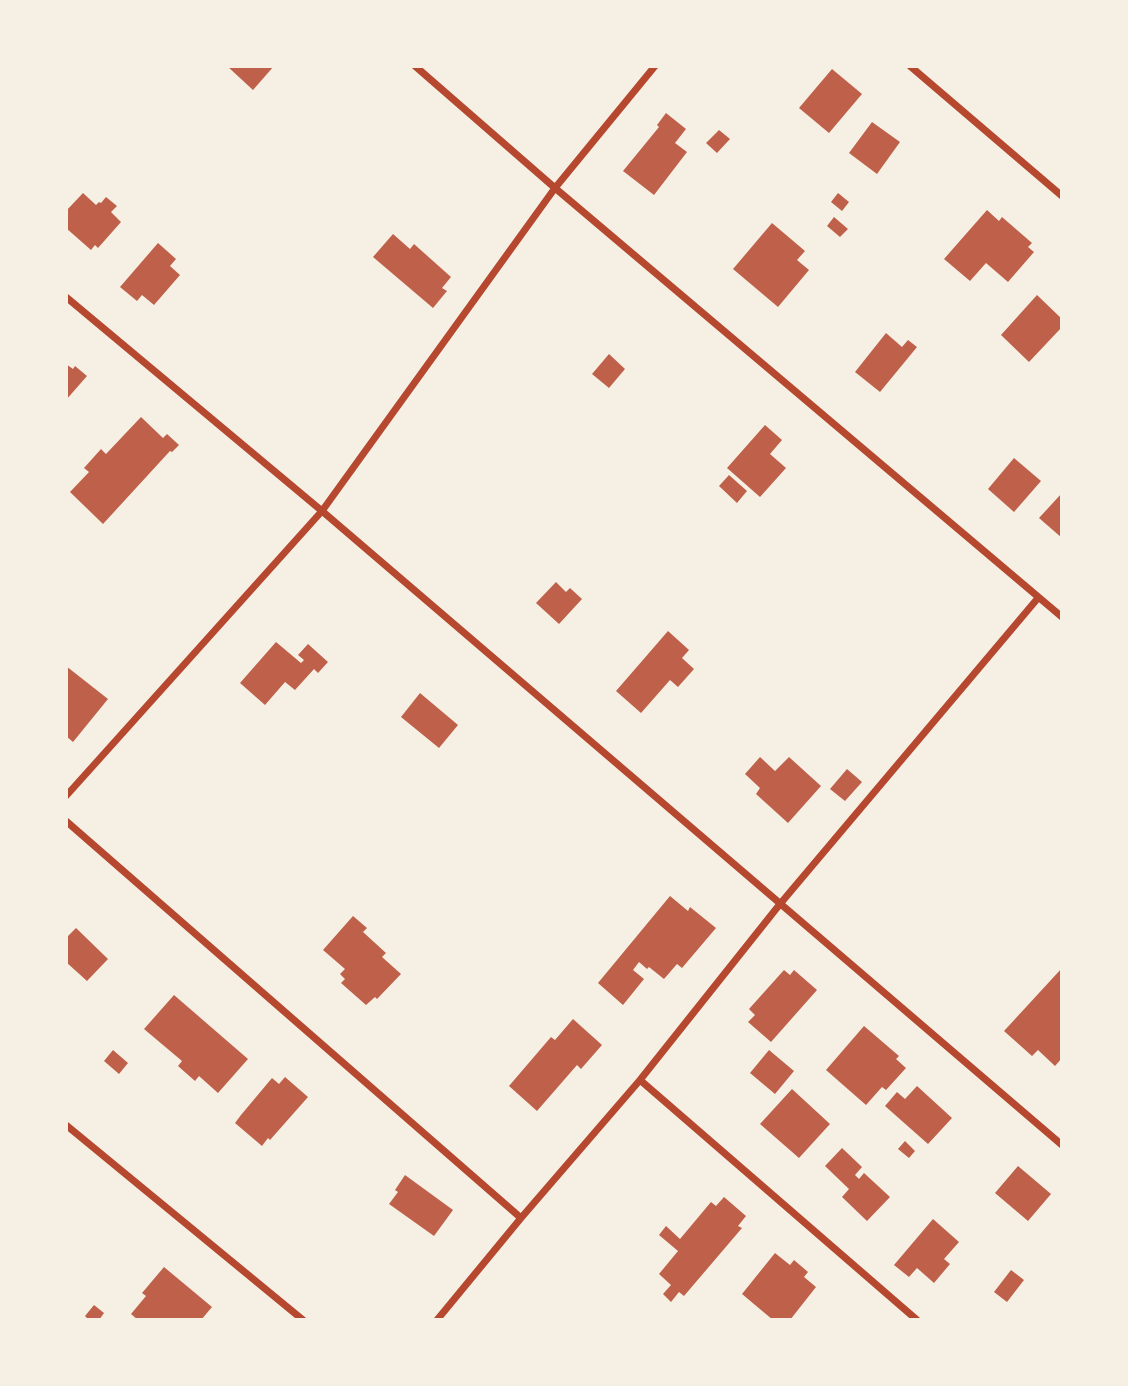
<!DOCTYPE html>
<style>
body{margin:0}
#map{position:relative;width:1128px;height:1386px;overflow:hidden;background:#f6efe4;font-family:"PT Sans Narrow",sans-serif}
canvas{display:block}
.frame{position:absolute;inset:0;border:68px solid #f6efe4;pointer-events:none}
</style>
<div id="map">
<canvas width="1128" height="1386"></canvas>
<div class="frame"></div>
</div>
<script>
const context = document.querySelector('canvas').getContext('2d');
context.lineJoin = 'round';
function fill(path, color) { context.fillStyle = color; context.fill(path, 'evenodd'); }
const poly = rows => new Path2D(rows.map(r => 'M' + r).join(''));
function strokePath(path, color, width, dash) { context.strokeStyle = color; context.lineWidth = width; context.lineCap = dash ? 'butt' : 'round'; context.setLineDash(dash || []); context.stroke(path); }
fill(poly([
 [227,66,274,66,253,90],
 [832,69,862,94,829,133,799,108],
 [666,113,686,129,675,143,687,152,654,195,623,171,659,127,657,125],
 [872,122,900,142,877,174,849,153],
 [719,130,730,139,717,153,706,143],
 [83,193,96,205,99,202,101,203,106,197,117,206,111,212,121,222,98,248,95,245,91,250,66,228,66,211],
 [838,193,849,202,842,211,831,202],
 [987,210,999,221,1002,217,1032,243,1028,247,1034,252,1008,282,986,263,970,281,944,259],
 [834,217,848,229,840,237,827,226],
 [772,223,805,251,797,260,809,270,778,307,733,269],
 [393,234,410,249,414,244,451,277,442,288,447,291,433,308,373,257],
 [158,243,176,259,170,266,180,275,154,305,142,295,137,301,120,287],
 [1037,295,1062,319,1062,327,1029,362,1001,335],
 [886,333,902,347,908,340,917,347,880,392,855,372],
 [609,354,625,369,609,388,592,374],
 [66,364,73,369,75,366,87,376,66,400],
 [141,417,163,438,167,434,179,445,172,452,170,451,103,524,70,492,89,472,84,468,101,449,106,454],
 [765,425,782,440,770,454,786,468,760,497,727,468],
 [1014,458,1041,481,1014,512,988,489],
 [729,475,747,491,737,503,719,486],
 [1062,493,1062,538,1039,518],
 [556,582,566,592,570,588,582,599,559,624,536,603],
 [668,631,689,650,682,658,694,669,678,687,670,680,641,713,616,691],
 [276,642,301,663,304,660,298,655,308,644,328,662,318,673,314,669,295,690,285,682,265,705,240,683],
 [66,666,108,699,73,742,66,736],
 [420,693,458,725,439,748,401,717],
 [760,757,775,771,789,757,821,786,788,823,756,794,760,788,745,774],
 [847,769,862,782,845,801,830,789],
 [670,896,688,911,690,907,716,928,682,968,677,964,664,979,649,967,647,969,639,962,633,970,644,979,623,1005,598,983],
 [353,916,367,928,363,932,386,953,382,957,401,974,377,999,375,997,366,1005,341,983,345,979,340,974,345,969,323,950],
 [76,928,108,959,87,981,66,962,66,938],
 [1062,968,1062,1058,1055,1066,1038,1050,1032,1056,1004,1031],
 [784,970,790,975,794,970,817,990,771,1042,748,1022,755,1015,749,1009],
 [174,995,248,1059,218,1093,199,1076,195,1081,178,1066,182,1061,144,1029],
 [573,1019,602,1045,581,1069,577,1065,537,1111,509,1086,551,1037,555,1040],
 [864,1026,899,1056,896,1059,906,1068,886,1090,882,1087,866,1105,826,1070],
 [113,1050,128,1063,119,1074,104,1061],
 [769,1050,794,1071,775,1094,750,1073],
 [285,1077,308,1097,270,1140,268,1138,262,1146,235,1123,241,1115,272,1078,279,1084],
 [917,1086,952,1118,928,1144,885,1106,897,1092,905,1099],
 [792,1089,830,1124,799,1158,760,1124],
 [905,1141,915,1151,909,1158,898,1149],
 [842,1148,862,1167,855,1175,859,1179,864,1173,890,1197,867,1221,842,1197,849,1189,825,1166],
 [1018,1166,1051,1194,1028,1221,995,1193],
 [405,1175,453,1210,434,1236,389,1204,398,1192,395,1190],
 [724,1197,746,1216,738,1226,742,1228,684,1296,679,1292,671,1302,663,1294,671,1285,659,1274,678,1251,659,1235,666,1226,680,1239,711,1202,716,1206],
 [933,1219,959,1242,944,1259,950,1264,934,1283,917,1268,909,1277,894,1265],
 [775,1253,790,1265,794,1260,808,1272,804,1277,816,1287,790,1320,773,1320,742,1294],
 [164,1267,212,1307,201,1320,138,1320,131,1314,146,1296,142,1293],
 [1011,1270,1024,1280,1007,1302,994,1292],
 [94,1305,104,1313,99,1320,89,1320,85,1316]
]), '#bf614a');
strokePath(poly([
 [415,66,555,188,1062,617],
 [910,66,1062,196],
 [66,297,322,511,1062,1145],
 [66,796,322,511,555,188,655,66],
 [66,821,521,1218],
 [640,1080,917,1320],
 [66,1125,303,1320],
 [437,1320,521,1218,640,1080,780,904,1038,598]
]), '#b5482f', 7);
</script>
